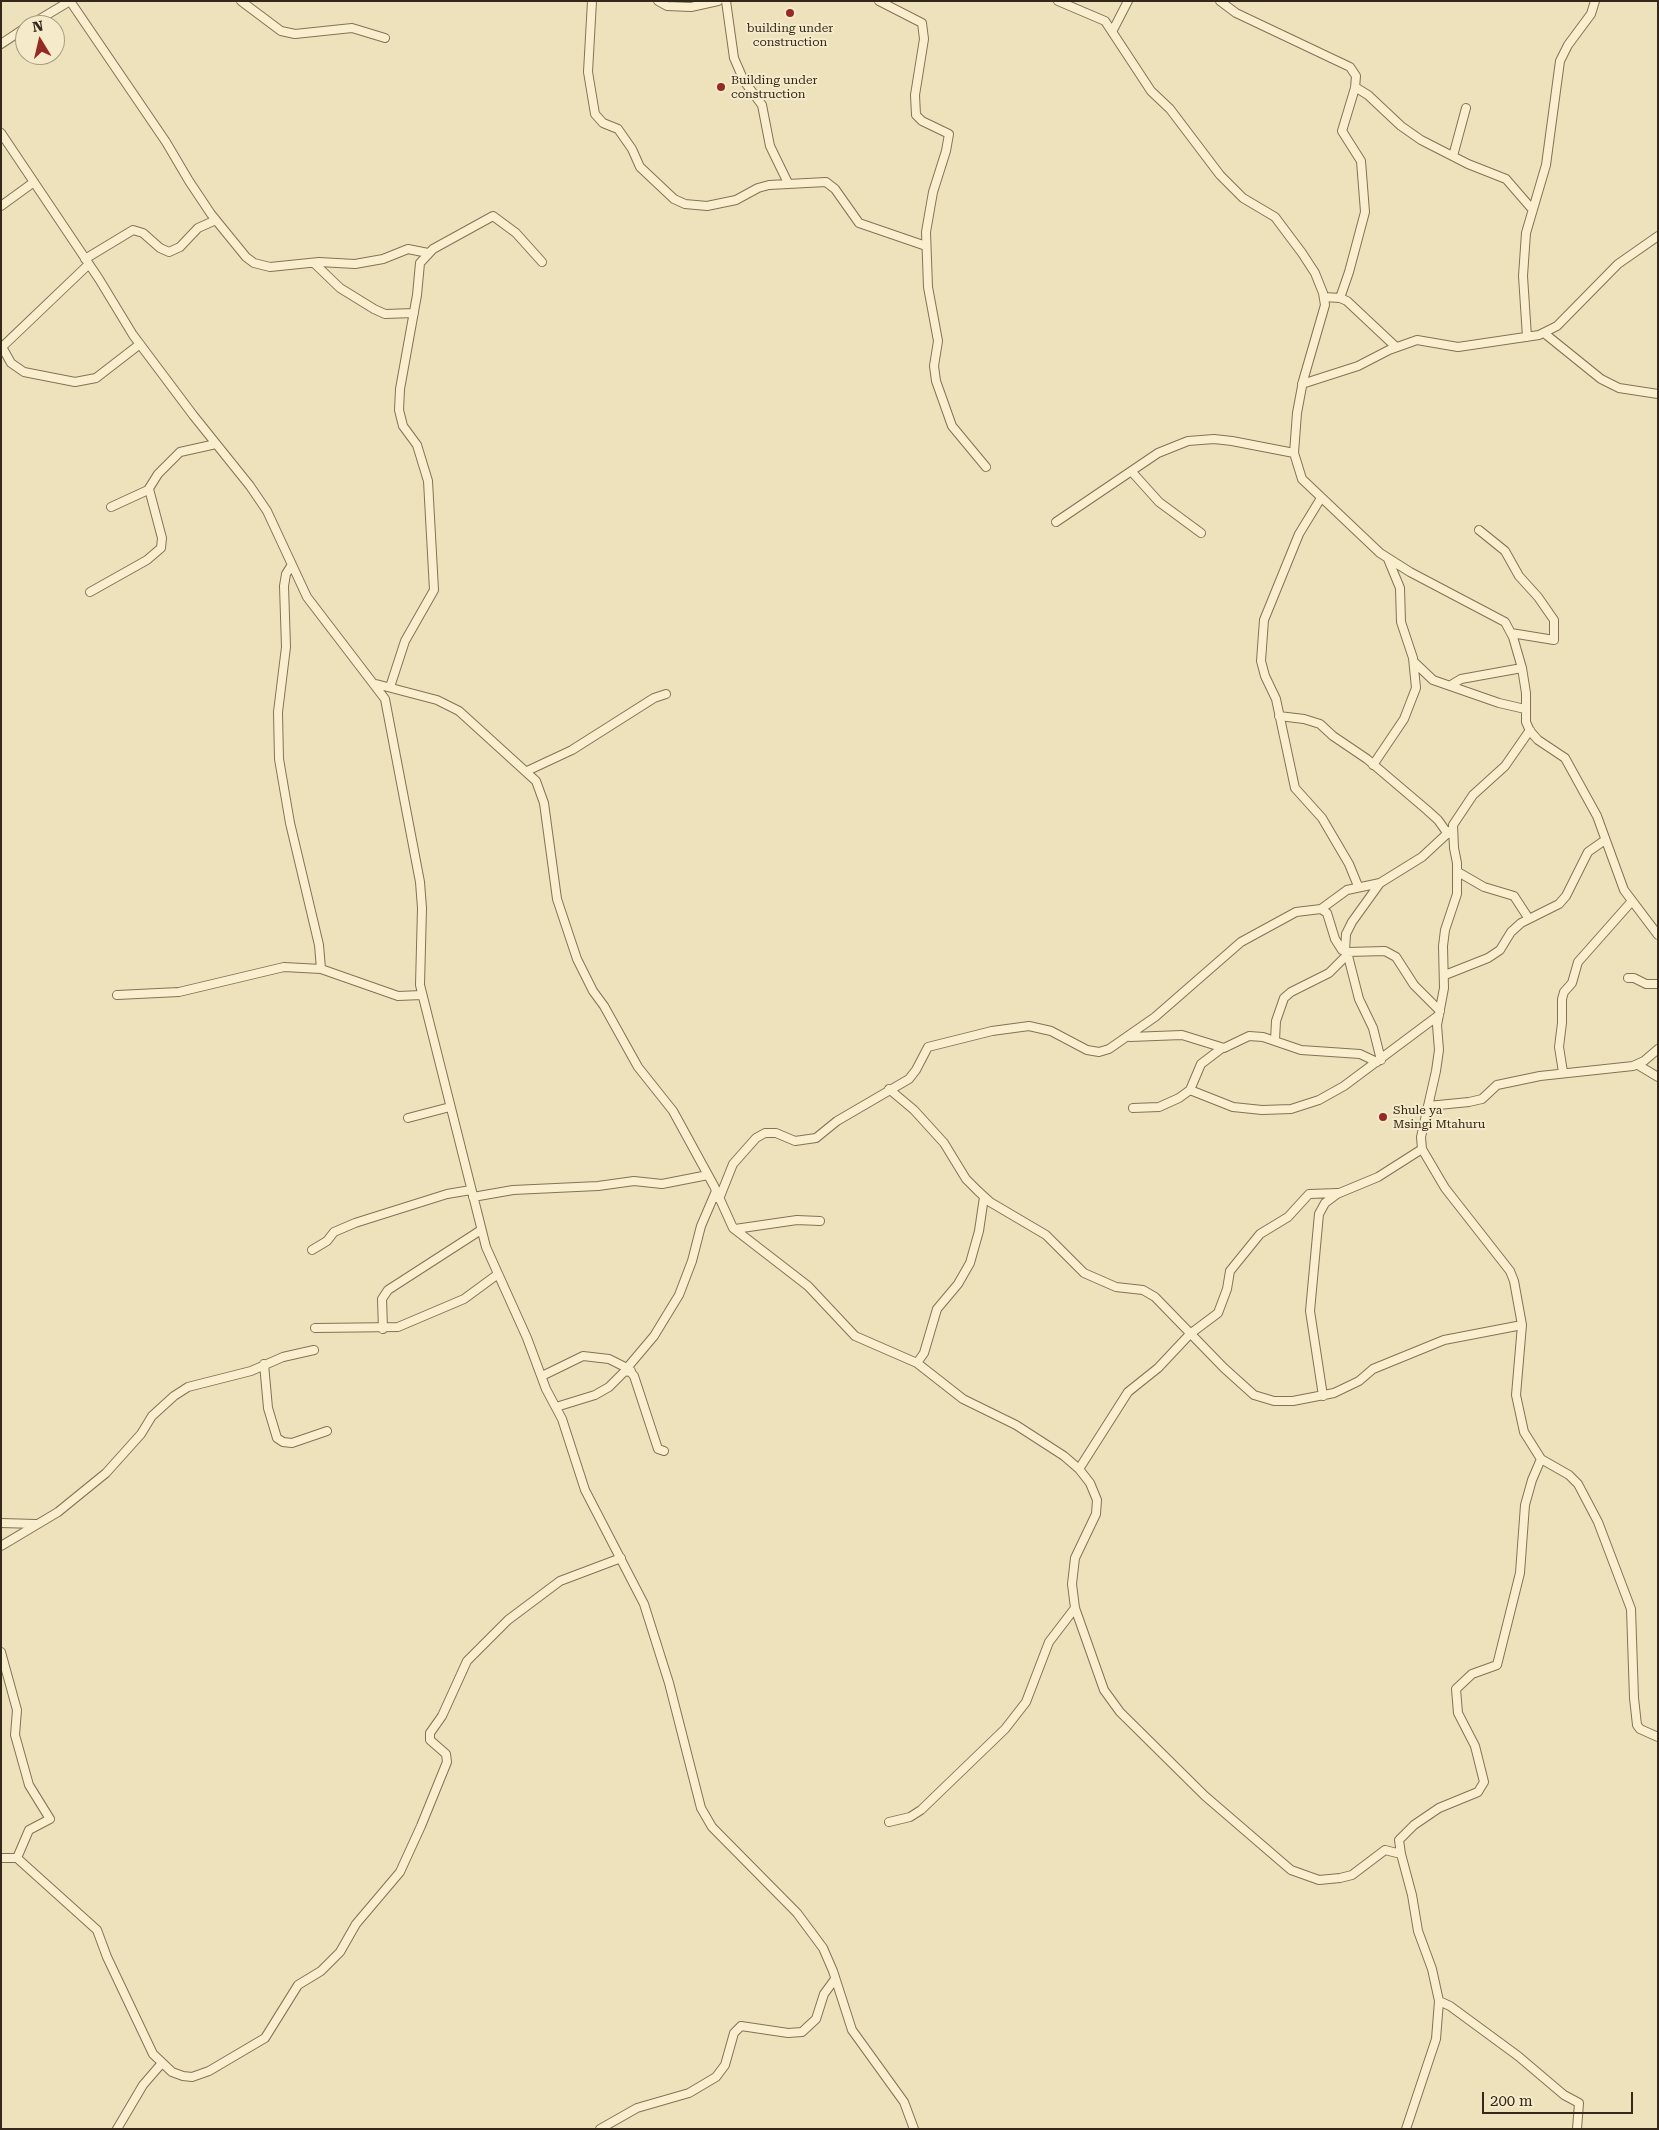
<!DOCTYPE html>
<style>
body{margin:0}
#map{position:relative;width:1659px;height:2130px;overflow:hidden;background:#eee2bc;font-family:"Roboto Serif",serif}
canvas{display:block}
.frame{position:absolute;inset:0;border:2px solid #34281a;pointer-events:none}
.north{position:absolute;left:15px;top:15px;width:50px;height:50px;box-sizing:border-box;background:#f5ebcb;border:1px solid #a89d84;border-radius:50%;rotate:351deg;font-size:14px;font-weight:700;line-height:20px;text-align:center;color:#34281a}
.north::after{content:'';display:block;margin:auto;width:18px;height:22px;background:#952a25;clip-path:polygon(50% 0,100% 100%,50% 72%,0 100%)}
.scale{position:absolute;left:1482px;top:2092px;width:151px;height:22px;box-sizing:border-box;border:2px solid #34281a;border-top:0;padding-left:6px;font-size:15px;line-height:18px;white-space:nowrap;color:#34281a;-webkit-text-stroke:4px #f5ebcb;paint-order:stroke}
</style>
<div id="map">
<canvas width="1659" height="2130"></canvas>
<div class="frame"></div>
<div class="north">N</div>
<div class="scale">200 m</div>
</div>
<script>
const context = document.querySelector('canvas').getContext('2d');
context.lineJoin = 'round';
const poly = rows => new Path2D(rows.map(r => 'M' + r).join(''));
function strokePath(path, color, width, dash) { context.strokeStyle = color; context.lineWidth = width; context.lineCap = dash ? 'butt' : 'round'; context.setLineDash(dash || []); context.stroke(path); }
function drawText(font, color, halo, rows, align = 'center') {
  context.font = font + ' "Roboto Serif",serif'; context.lineWidth = 4; context.setLineDash([]); context.textBaseline = 'middle'; context.strokeStyle = halo; context.fillStyle = color; for (const [text, x, y, turn = 0] of rows) {
    context.save(); context.translate(x, y); context.rotate((+turn || 0) * Math.PI / 180); context.textAlign = isNaN(turn) ? turn : align; if (halo) context.strokeText(text, 0, 0); context.fillText(text, 0, 0); context.restore();
  }
}
const minor = poly([
 [70,1,166,142,189,181,211,214,246,257,254,263,270,267,319,262,355,264,383,259,408,249,428,253],
 [241,1,281,31,295,34,352,28,385,38],
 [592,1,588,72,595,114,603,123,618,129,632,149,640,167,674,199,685,204,707,206,736,200,758,188,769,185,826,182,835,189,859,223,926,246],
 [658,1,667,6,691,7,718,1],
 [726,1,734,58,744,81,762,105,770,146,788,183],
 [879,1,922,23,924,39,915,95,916,115,922,121,949,134,946,151,933,192,926,232,928,287,938,341,934,366,936,381,952,426,986,467],
 [1058,1,1105,21,1151,91,1170,109,1220,175,1243,198,1275,217,1302,253,1315,273,1323,293,1325,305,1303,381,1297,413,1294,453,1302,479,1380,553,1410,572,1505,622,1513,637,1522,668,1526,693,1526,722,1530,731,1538,740,1565,758,1597,816,1624,890,1658,935],
 [1220,1,1236,13,1350,67,1356,76,1355,88,1342,131,1361,161,1365,212,1349,272,1340,298],
 [30,25,70,1],
 [1113,30,1128,1],
 [1,44,25,28],
 [1355,87,1368,95,1401,126,1421,140,1468,164,1506,179,1532,209],
 [1,133,99,279,133,335,193,415,250,486,267,511,307,597,385,699,420,882,422,908,420,985,486,1247,527,1338,546,1389,562,1419,585,1490,644,1604,669,1683,701,1808,712,1827,797,1913,823,1948,833,1971,852,2030,904,2102,914,2129],
 [1453,156,1466,108],
 [1,206,34,182],
 [85,259,133,230,143,233,160,248,169,252,180,247,198,228,216,220],
 [314,263,340,288,374,309,385,314,414,313],
 [1324,297,1340,298,1347,301,1396,347],
 [1544,333,1601,379,1619,388,1658,394],
 [1527,337,1523,276,1526,233,1546,165,1560,61,1568,45,1591,14,1595,1],
 [2,347,11,363,24,372,75,382,96,378,140,344],
 [1,348,89,264],
 [1302,384,1358,366,1389,350,1417,340,1458,347,1539,335,1557,326,1618,264,1658,236],
 [1132,472,1159,502,1201,533],
 [1321,498,1299,534,1264,620,1261,661,1265,676,1276,699,1295,788,1322,818,1349,864,1358,886],
 [111,507,148,490,158,474,180,452,216,444],
 [1056,522,1158,453,1188,441,1214,439,1232,441,1294,453],
 [1479,530,1505,551,1519,576,1538,597,1554,620,1554,640,1511,633],
 [291,566,286,574,284,586,286,647,278,712,279,759,290,823,319,945,321,969],
 [90,592,147,560,161,548,162,538,149,489],
 [1414,662,1433,680,1499,703,1525,709],
 [376,684,437,700,459,711,536,781,544,803,557,899,577,959,593,991,604,1006,638,1067,673,1111,714,1186,733,1228,808,1286,855,1336,917,1363,963,1399,1016,1425,1064,1456,1079,1469,1090,1483,1097,1500,1096,1514,1075,1558,1072,1584,1075,1608,1104,1690,1120,1712,1205,1796,1291,1870,1319,1880,1340,1878,1352,1875,1385,1850,1401,1854,1412,1895,1418,1931,1432,1969,1439,2001,1436,2039,1406,2129],
 [1451,685,1461,679,1522,668],
 [390,687,405,641,434,590,428,481,417,445,403,426,399,410,400,389,417,295,420,263,433,249,493,216,516,233,542,262],
 [1279,716,1304,719,1320,724,1333,736,1367,759,1427,810,1438,820,1448,834],
 [1530,730,1505,766,1473,795,1453,825,1454,848,1457,863,1457,894,1445,930,1443,946,1444,988,1437,1025,1439,1050,1436,1071,1421,1137,1422,1149,1445,1188,1510,1271,1514,1281,1522,1325,1516,1395,1524,1432,1541,1459,1569,1475,1578,1484,1598,1522,1631,1609,1634,1698,1637,1725,1640,1729,1658,1737],
 [1373,765,1404,719,1416,688,1413,658,1401,622,1400,588,1388,559],
 [527,771,572,750,654,698,666,694],
 [1458,872,1484,887,1514,896,1529,919],
 [1321,909,1327,913,1335,939,1342,950,1347,952,1385,951,1396,957,1414,985,1440,1011],
 [1345,951,1346,934,1352,922,1380,883,1422,857,1450,831],
 [1347,952,1359,999,1373,1028,1381,1060],
 [1445,975,1488,958,1500,950,1511,932,1521,923,1559,904,1566,896,1588,852,1605,840],
 [1628,978,1634,978,1646,984,1658,984],
 [117,995,179,992,284,967,321,969,398,996,422,995],
 [1130,1037,1182,1035,1224,1048,1249,1036,1263,1037,1301,1050,1360,1054,1377,1062],
 [1275,1040,1276,1021,1284,998,1291,992,1329,973,1348,954],
 [1638,1065,1658,1077],
 [1563,1072,1559,1047,1562,1023,1562,999,1564,992,1572,983,1578,962,1632,901],
 [889,1089,914,1110,944,1143,966,1179,978,1191,990,1202,1046,1235,1084,1273,1116,1287,1143,1290,1155,1297,1224,1368,1254,1395,1274,1401,1293,1401,1334,1393,1359,1381,1373,1369,1444,1340,1522,1325],
 [1190,1090,1233,1107,1262,1110,1291,1109,1319,1100,1344,1086,1439,1015],
 [1428,1106,1469,1102,1482,1099,1497,1085,1540,1076,1633,1066,1644,1061,1658,1049],
 [1133,1108,1159,1107,1179,1098,1190,1090,1201,1064,1222,1048],
 [408,1118,450,1107],
 [473,1197,513,1190,598,1186,634,1181,662,1184,708,1175],
 [719,1199,733,1164,756,1138,765,1133,776,1133,795,1141,816,1138,837,1121,909,1079,916,1070,928,1047,992,1031,1029,1026,1051,1031,1087,1050,1099,1052,1109,1049,1155,1017,1241,942,1296,912,1321,909,1347,890,1380,883],
 [735,1229,797,1220,820,1221],
 [312,1250,327,1241,334,1232,355,1223,447,1194,471,1190],
 [315,1328,398,1327,464,1299,498,1274],
 [383,1329,382,1299,388,1290,481,1230],
 [917,1363,924,1353,937,1309,958,1284,970,1263,979,1231,984,1197],
 [264,1364,268,1408,277,1438,283,1442,292,1443,327,1431],
 [627,1368,654,1336,679,1295,692,1261,701,1226,716,1191],
 [542,1376,583,1356,609,1359,627,1368,634,1376,658,1449,664,1451],
 [1323,1396,1310,1311,1319,1214,1325,1203,1337,1194,1378,1177,1422,1149],
 [556,1407,595,1395,609,1387,624,1372,631,1371],
 [1079,1469,1128,1392,1158,1368,1190,1334,1218,1313,1227,1289,1230,1271,1260,1234,1288,1217,1309,1194,1338,1193],
 [1,1523,36,1524],
 [1,1546,58,1512,106,1473,141,1434,152,1416,174,1396,188,1387,251,1371,283,1357,314,1350],
 [1,1652,17,1710,15,1735,29,1785,50,1819,29,1830,17,1858],
 [889,1822,910,1817,921,1810,1005,1729,1026,1702,1049,1642,1075,1608],
 [1401,1854,1399,1840,1414,1825,1439,1808,1478,1792,1484,1782,1475,1746,1458,1713,1456,1689,1472,1674,1497,1665,1520,1573,1525,1505,1532,1480,1541,1459],
 [1,1858,17,1858,97,1930,107,1957,153,2054,172,2072,183,2076,192,2077,209,2071,265,2038,298,1985,321,1971,340,1952,356,1924,400,1872,421,1826,447,1762,446,1754,430,1740,430,1733,442,1716,467,1661,508,1620,560,1581,621,1558],
 [1439,2001,1450,2006,1518,2056,1564,2095,1579,2103,1577,2129],
 [117,2129,143,2085,162,2063],
 [600,2129,637,2108,689,2093,716,2077,725,2065,734,2033,741,2026,788,2033,802,2032,816,2019,824,1994,835,1979]
]);
strokePath(minor, '#857155', 10);
strokePath(minor, '#f9efce', 8);
for (const [x, y, r, color] of [
 [790,13,5,"#952a25"],
 [721,87,5,"#952a25"],
 [1383,1117,5,"#952a25"]
]) { const dot = new Path2D(); dot.arc(x, y, r, 0, 2 * Math.PI); context.fillStyle = color; context.fill(dot); strokePath(dot, '#f5ebcb', 2); }
drawText('12px', '#34281a', '#f5ebcb', [
 ["building under",790,28,"center"],
 ["construction",790,42,"center"],
 ["Building under",731,80],
 ["construction",731,94],
 ["Shule ya",1393,1110],
 ["Msingi Mtahuru",1393,1124]
], 'left');
</script>
